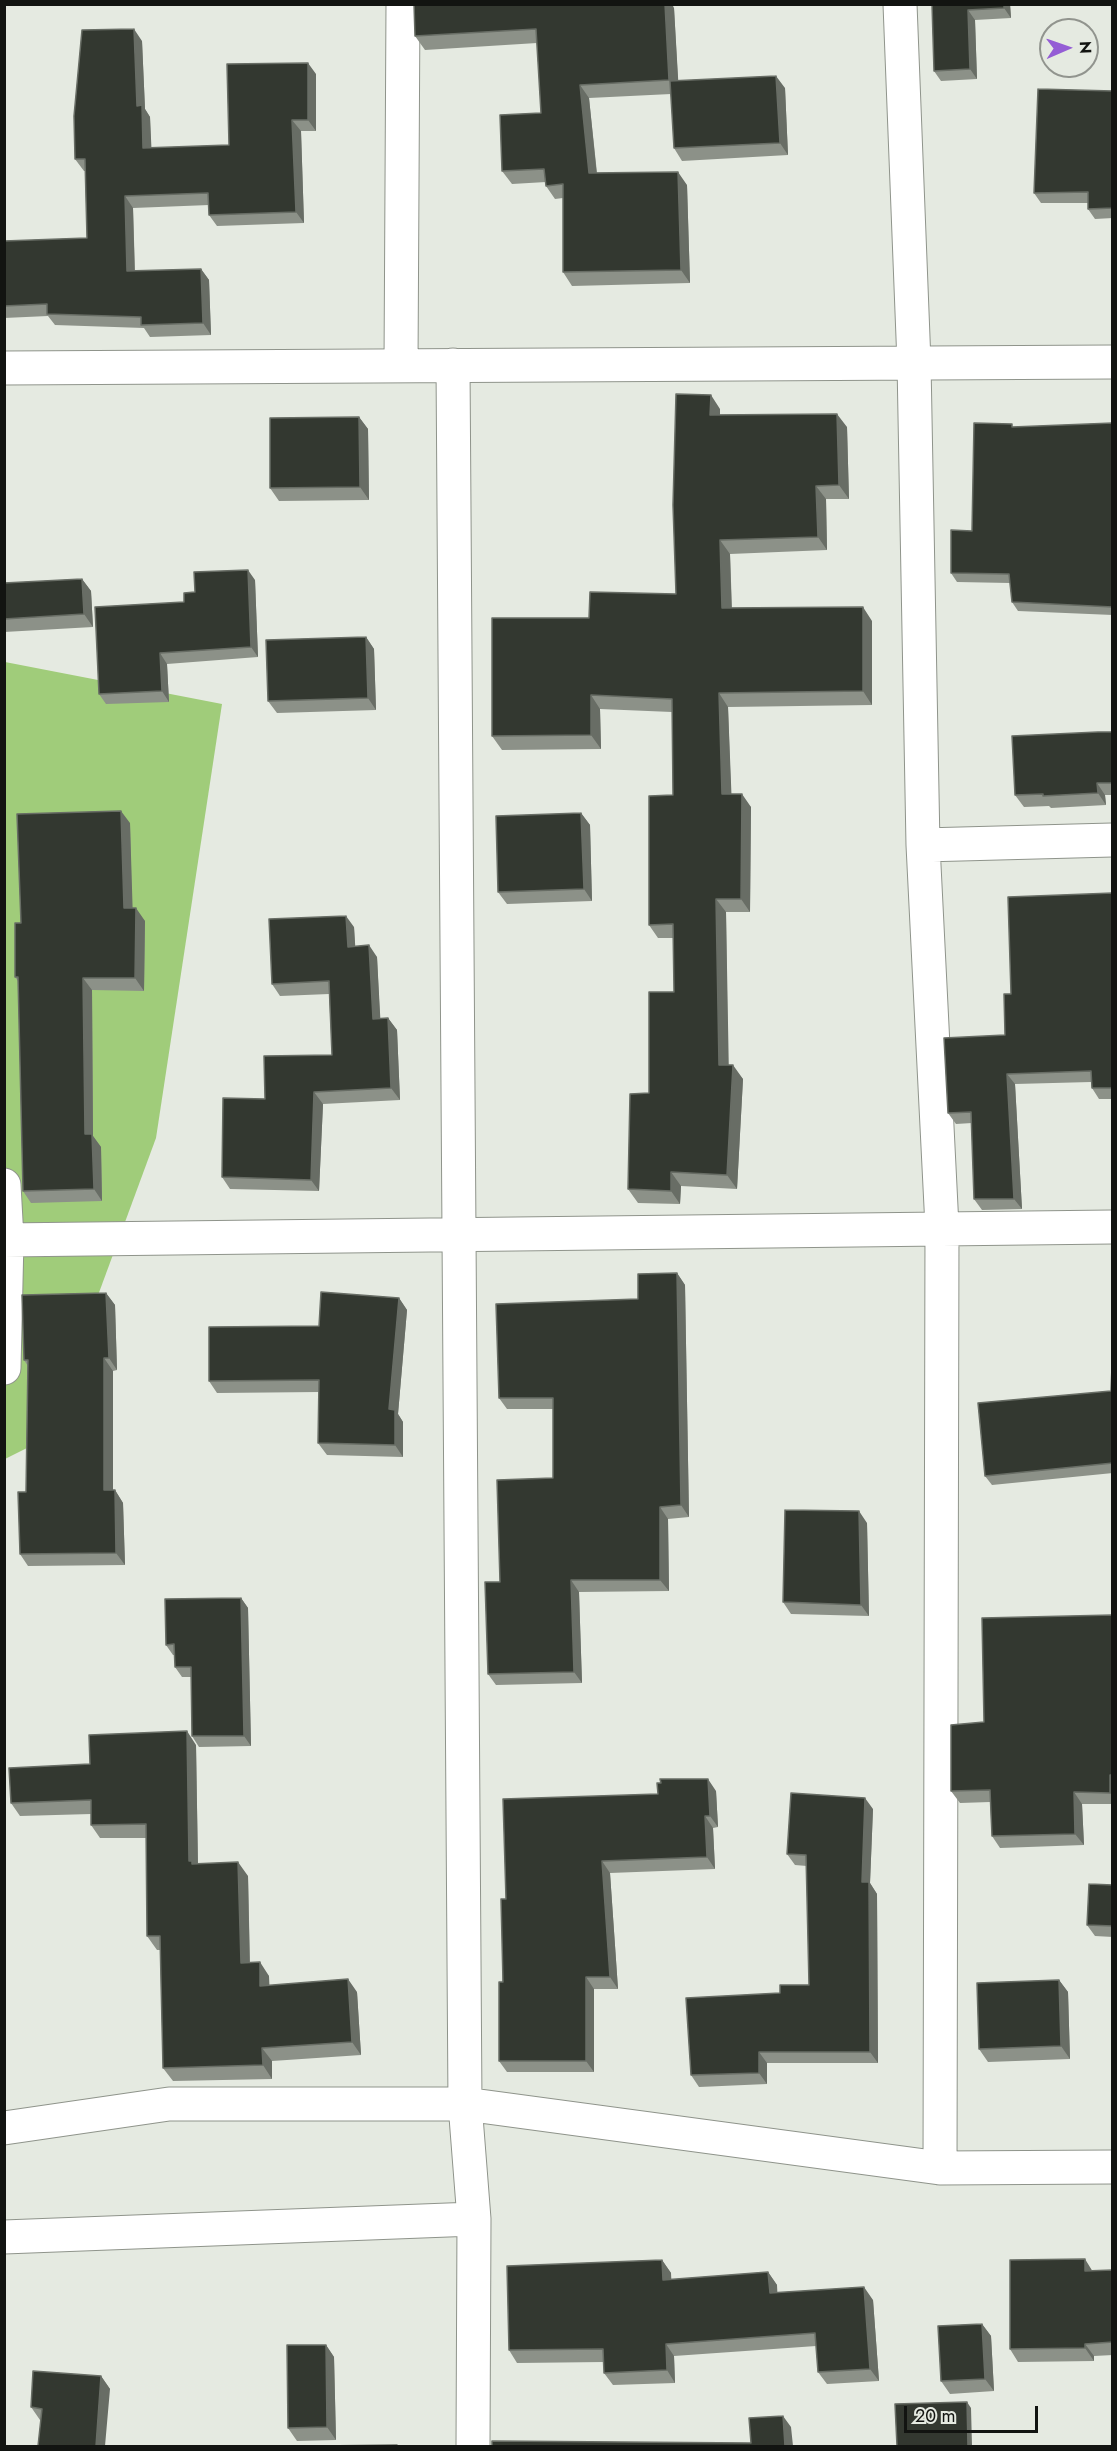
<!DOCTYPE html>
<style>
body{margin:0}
#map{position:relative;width:1117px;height:2451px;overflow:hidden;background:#e5eae1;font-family:Jost,sans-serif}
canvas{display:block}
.frame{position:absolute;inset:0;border:6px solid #121411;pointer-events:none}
.north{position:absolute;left:1039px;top:18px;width:60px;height:60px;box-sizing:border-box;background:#e5eae1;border:2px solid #91948e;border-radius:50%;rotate:88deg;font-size:16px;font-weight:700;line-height:24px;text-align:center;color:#121411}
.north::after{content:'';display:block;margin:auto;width:21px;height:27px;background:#945dd5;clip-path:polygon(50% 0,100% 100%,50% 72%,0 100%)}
.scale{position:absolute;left:904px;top:2406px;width:134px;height:27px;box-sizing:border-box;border:3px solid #121411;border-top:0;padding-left:8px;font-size:18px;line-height:21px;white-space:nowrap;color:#121411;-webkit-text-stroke:4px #e5eae1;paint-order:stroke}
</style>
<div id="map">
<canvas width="1117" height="2451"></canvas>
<div class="frame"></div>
<div class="north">N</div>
<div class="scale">20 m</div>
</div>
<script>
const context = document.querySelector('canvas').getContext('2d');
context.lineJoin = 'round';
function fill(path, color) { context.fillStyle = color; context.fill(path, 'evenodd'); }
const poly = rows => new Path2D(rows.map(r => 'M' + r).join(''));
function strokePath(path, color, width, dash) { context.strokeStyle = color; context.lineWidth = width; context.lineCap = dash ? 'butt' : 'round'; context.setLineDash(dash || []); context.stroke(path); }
fill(poly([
 [5,662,222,704,156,1138,45,1439,5,1459]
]), '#a0cc7a');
const minor = poly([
 [900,4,914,363,923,845,942,1227,940,2168],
 [401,365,403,4],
 [453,365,465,2104,474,2219,473,2446],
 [4,368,1112,362],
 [923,845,1112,840],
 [4,1185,7,1239,4,1368],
 [4,1240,1112,1227],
 [4,2128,169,2104,465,2104,940,2168,1112,2167],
 [4,2237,474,2219]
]);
strokePath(minor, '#8f948b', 35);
strokePath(minor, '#fff', 33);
fill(poly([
 [932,4,1010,4,1011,18,975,20,977,79,941,81,934,71],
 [674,8,678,81,785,88,788,155,682,161,674,148,671,94,589,98,597,173,687,185,690,283,572,286,563,272,563,198,555,199,546,186,546,182,512,184,502,171,541,113,537,43,425,50,415,36],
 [142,41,145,109,150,117,151,148,229,145,316,74,316,131,301,131,304,223,217,226,209,215,209,205,133,208,135,271,201,269,209,280,211,335,150,337,144,328,55,325,48,316,4,318,4,241,87,238,85,171,84,171,75,159],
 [1113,91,1113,218,1095,219,1088,209,1088,203,1041,203,1034,193],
 [720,409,720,415,847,427,849,499,826,499,827,550,730,554,732,608,872,621,872,705,728,707,731,794,751,807,750,912,726,912,728,1065,743,1079,737,1189,681,1186,680,1204,638,1203,628,1189,649,1093,674,992,674,938,658,938,649,925,673,795,672,712,600,709,601,749,502,750,492,736,589,618,676,594],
 [359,417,368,429,369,500,279,501,270,488],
 [1113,423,1113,615,1018,611,1012,602,1010,583,957,582,951,573,972,531,1015,427],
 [82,579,91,591,93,627,4,632,4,583],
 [255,580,258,657,167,664,169,702,106,704,99,694,184,602,195,592],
 [366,637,374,649,376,710,277,713,268,701],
 [1113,732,1113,795,1105,795,1106,805,1051,808,1049,806,1024,807,1015,795],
 [581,813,590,825,592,901,507,904,498,892],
 [130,823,132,908,145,921,144,991,92,990,93,1136,101,1147,102,1201,31,1203,23,1191,18,981,15,977,21,923],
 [1113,893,1113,1099,1099,1099,1092,1088,1091,1082,1015,1084,1022,1209,982,1210,974,1199,972,1123,956,1124,948,1113,1005,1035,1011,994],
 [354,927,355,946,377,957,380,1019,388,1018,397,1030,400,1100,323,1104,319,1191,230,1189,222,1177,265,1099,332,1055,329,994,280,996,272,984],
 [677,1273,685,1285,689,1517,668,1519,669,1591,579,1592,582,1683,496,1685,488,1674,500,1582,553,1478,553,1409,507,1409,499,1398,638,1299],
 [106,1293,115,1305,117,1370,113,1371,113,1490,115,1490,123,1503,125,1565,28,1566,20,1554,26,1492,28,1366,24,1360],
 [399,1298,407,1310,398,1414,403,1422,403,1457,327,1455,318,1443,319,1392,217,1393,209,1381,319,1326],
 [1113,1342,1113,1473,992,1485,985,1476,1111,1391],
 [867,1523,869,1616,791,1614,783,1602],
 [241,1598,248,1608,251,1746,199,1747,192,1736,191,1677,182,1677,175,1667,175,1655,173,1655,166,1645],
 [1113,1615,1113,1804,1082,1804,1084,1845,1000,1848,992,1836,990,1802,960,1803,951,1791,984,1722],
 [196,1745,198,1864,248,1876,250,1963,269,1976,269,1985,357,1992,361,2055,272,2061,272,2079,173,2081,163,2068,160,1950,157,1950,147,1936,146,1838,100,1838,91,1825,91,1814,20,1816,11,1803,90,1764],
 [716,1791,718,1827,713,1828,715,1869,610,1873,618,1989,594,1989,594,2072,507,2072,499,2061,506,1899,658,1794],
 [873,1809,870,1883,877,1894,878,2063,767,2063,767,2084,699,2087,691,2075,780,1993,809,1985,807,1866,795,1865,787,1854],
 [1113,1885,1113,1937,1095,1936,1087,1925],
 [1059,1980,1068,1992,1070,2059,988,2062,979,2049],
 [662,2260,671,2273,671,2280,768,2272,777,2285,777,2292,873,2300,879,2381,827,2384,818,2372,816,2346,674,2356,675,2383,613,2385,604,2373,604,2362,517,2363,509,2350],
 [1113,2270,1113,2355,1094,2356,1094,2361,1018,2362,1010,2349,1093,2271],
 [982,2324,991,2336,994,2391,950,2394,941,2381],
 [326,2345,334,2357,336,2440,297,2441,288,2428],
 [101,2376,110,2389,41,2420,40,2420,31,2407]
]), '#8c9188');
fill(poly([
 [665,4,672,4,674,8,679,94,669,80],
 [1004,4,1010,4,1011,18,1004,8],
 [968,10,975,20,977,79,970,69],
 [134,29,142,41,145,109,150,117,152,160,143,148,137,106],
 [308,63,316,74,316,131,308,120],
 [776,76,785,88,788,155,780,143],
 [580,85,589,98,598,186,589,173],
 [292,120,301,131,304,223,296,212],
 [678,172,687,185,690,283,681,270],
 [125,196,133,208,135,283,127,271],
 [201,269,209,280,211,335,203,323],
 [711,395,720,409,720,429,710,415],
 [837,414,847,427,849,499,839,485],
 [359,417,368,429,369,500,360,487],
 [816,486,826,499,827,550,818,537],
 [720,540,730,554,732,622,722,608],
 [248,570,255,580,258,657,251,647],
 [82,579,91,591,93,627,84,614],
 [863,607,872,621,872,705,863,691],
 [366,637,374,649,376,710,368,698],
 [160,653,167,664,169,702,162,691],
 [719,693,728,707,732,808,722,794],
 [591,695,600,709,601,749,591,735],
 [1097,783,1105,795,1106,805,1098,793],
 [742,794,751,807,750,912,741,899],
 [121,811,130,823,133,921,124,908],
 [581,813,590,825,592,901,584,889],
 [716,899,726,912,729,1079,719,1065],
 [136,908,145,921,144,991,135,978],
 [346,916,354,927,356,958,348,947],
 [369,945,377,957,381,1031,373,1019],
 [83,978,92,990,93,1136,101,1147,102,1201,94,1189,85,1134],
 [388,1018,397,1030,400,1100,391,1088],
 [733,1065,743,1079,737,1189,727,1175],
 [1007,1074,1015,1084,1022,1209,1014,1199],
 [314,1092,323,1104,319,1191,311,1180],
 [671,1172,681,1186,680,1204,671,1191],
 [677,1273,685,1285,689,1517,681,1505],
 [106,1293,115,1305,117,1370,109,1358],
 [399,1298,407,1310,398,1414,403,1422,403,1457,395,1445,389,1409],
 [104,1358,113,1371,113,1503,104,1490],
 [115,1490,123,1503,125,1565,116,1553],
 [660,1507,668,1519,669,1591,660,1580],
 [859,1511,867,1523,869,1616,861,1605],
 [571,1580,579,1592,582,1683,574,1672],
 [241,1598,248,1608,251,1746,244,1736],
 [187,1731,196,1745,198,1870,189,1861],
 [1110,1775,1113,1779,1113,1796,1110,1793],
 [708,1779,716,1791,718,1827,710,1816],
 [1074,1792,1082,1804,1084,1845,1075,1834],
 [865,1798,873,1809,870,1883,877,1894,878,2063,870,2052,862,1882],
 [705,1816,713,1828,715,1869,707,1857],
 [602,1861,610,1873,618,1989,610,1977],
 [238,1862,248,1876,250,1977,241,1963],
 [260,1962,269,1976,270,1999,260,1986],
 [586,1977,594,1989,594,2072,586,2061],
 [348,1979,357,1992,361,2055,352,2042],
 [1059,1980,1068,1992,1070,2059,1061,2046],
 [262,2048,272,2061,272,2079,263,2065],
 [759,2052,767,2063,767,2084,759,2073],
 [1085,2259,1093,2272,1085,2271],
 [662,2260,671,2273,672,2293,663,2280],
 [768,2272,777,2285,778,2305,770,2293],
 [864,2287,873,2300,879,2381,870,2369],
 [982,2324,991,2336,994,2391,985,2379],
 [666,2344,674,2356,675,2383,667,2370],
 [1085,2344,1094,2356,1094,2361,1085,2348],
 [326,2345,334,2357,336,2440,327,2427],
 [101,2376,110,2389,105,2446,96,2446],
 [967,2402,971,2408,972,2446,968,2446],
 [783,2416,791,2427,793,2446,785,2446]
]), '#686d65');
const building = poly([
 [414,4,665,4,669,80,580,85,589,173,678,172,681,270,563,272,563,184,546,186,544,169,502,171,500,115,541,113,536,29,415,36,414,4],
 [932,4,1004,4,1004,8,968,10,970,69,934,71,932,4],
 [134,29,137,106,142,105,143,148,229,145,227,64,308,63,308,120,292,120,296,212,209,215,208,193,125,196,127,271,201,269,203,323,141,325,141,317,47,314,47,304,4,306,4,241,87,238,85,159,75,159,74,116,82,30,134,29],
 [776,76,780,143,674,148,670,81,776,76],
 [1038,89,1113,91,1113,208,1088,209,1088,192,1034,193,1038,89],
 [676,394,711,395,710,415,837,414,839,485,816,486,818,537,720,540,722,608,863,607,863,691,719,693,722,794,742,794,741,899,716,899,719,1065,733,1065,727,1175,671,1172,671,1191,628,1189,630,1094,649,1093,649,992,674,992,673,924,649,925,649,796,673,795,672,699,591,695,591,735,492,736,492,618,589,618,590,592,676,594,673,505,676,394],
 [359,417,360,487,270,488,270,418,359,417],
 [974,423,1012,424,1012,427,1113,423,1113,607,1012,602,1009,574,951,573,951,530,972,531,974,423],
 [248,570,251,647,160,653,162,691,99,694,95,607,184,602,184,593,195,592,194,572,248,570],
 [82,579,84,614,4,619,4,583,82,579],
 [366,637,368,698,268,701,266,640,366,637],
 [1098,732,1113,732,1113,783,1097,783,1098,793,1043,796,1043,794,1015,795,1012,736,1098,732],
 [121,811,124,908,136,908,135,978,83,978,85,1134,92,1134,94,1189,23,1191,18,977,15,977,15,923,21,923,17,814,121,811],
 [581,813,584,889,498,892,496,816,581,813],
 [1113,893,1113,1088,1092,1088,1091,1071,1007,1074,1014,1199,974,1199,971,1112,948,1113,944,1038,1005,1035,1004,994,1011,994,1008,897,1113,893],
 [346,916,348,947,369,945,373,1019,388,1018,391,1088,314,1092,311,1180,222,1177,223,1098,265,1099,264,1056,332,1055,329,981,272,984,269,919,346,916],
 [677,1273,681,1505,660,1507,660,1580,571,1580,574,1672,488,1674,485,1582,500,1582,497,1480,553,1478,553,1398,499,1398,496,1304,638,1299,638,1274,677,1273],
 [321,1292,399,1298,389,1409,395,1410,395,1445,318,1443,319,1380,209,1381,209,1327,319,1326,321,1292],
 [106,1293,109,1358,104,1358,104,1490,115,1490,116,1553,20,1554,18,1492,26,1492,28,1360,24,1360,22,1295,106,1293],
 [1113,1342,1113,1463,985,1476,978,1403,1111,1391,1113,1342],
 [785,1510,859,1511,861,1605,783,1602,785,1510],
 [241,1598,244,1736,192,1736,191,1667,175,1667,174,1644,166,1645,165,1599,241,1598],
 [1113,1615,1113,1775,1110,1775,1110,1793,1074,1792,1075,1834,992,1836,990,1790,951,1791,951,1725,984,1722,982,1618,1113,1615],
 [187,1731,189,1861,192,1861,192,1864,238,1862,241,1963,260,1962,260,1986,348,1979,352,2042,262,2048,263,2065,163,2068,160,1936,147,1936,146,1824,91,1825,91,1800,11,1803,9,1768,90,1764,89,1735,187,1731],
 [660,1779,708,1779,710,1816,705,1816,707,1857,602,1861,610,1977,586,1977,586,2061,499,2061,499,1982,503,1982,501,1899,506,1899,503,1799,658,1794,657,1783,661,1783,660,1779],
 [791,1793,865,1798,862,1882,869,1882,870,2052,759,2052,759,2073,691,2075,686,1998,780,1993,780,1985,809,1985,806,1855,787,1854,791,1793],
 [1089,1884,1113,1885,1113,1926,1087,1925,1089,1884],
 [1059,1980,1061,2046,979,2049,977,1983,1059,1980],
 [1085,2259,1085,2271,1113,2270,1113,2342,1085,2344,1085,2348,1010,2349,1010,2260,1085,2259],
 [662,2260,663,2280,768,2272,770,2293,864,2287,870,2369,818,2372,815,2333,666,2344,667,2370,604,2373,603,2349,509,2350,507,2266,662,2260],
 [982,2324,985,2379,941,2381,938,2326,982,2324],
 [287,2345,326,2345,327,2427,288,2428,287,2345],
 [33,2371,101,2376,96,2446,38,2446,42,2409,31,2407,33,2371],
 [967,2402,968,2446,897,2446,895,2404,967,2402],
 [783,2416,785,2446,492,2446,492,2441,751,2443,749,2418,783,2416],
 [397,2445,397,2446,319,2446,397,2445]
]);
fill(building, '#333830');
strokePath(building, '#686d65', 1.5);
</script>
